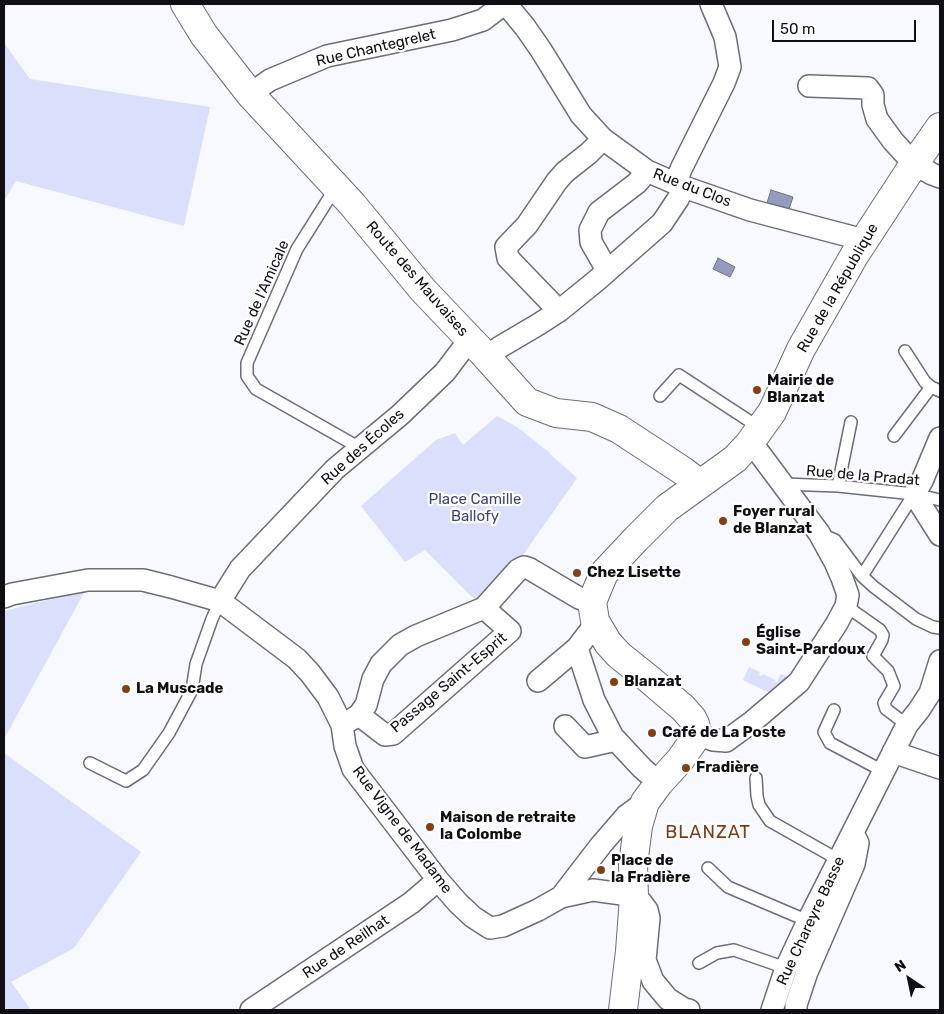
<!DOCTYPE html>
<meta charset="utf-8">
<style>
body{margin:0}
#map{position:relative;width:944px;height:1014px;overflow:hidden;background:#f7f9fe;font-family:Rubik,sans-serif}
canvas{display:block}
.frame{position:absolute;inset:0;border:5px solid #0f0f13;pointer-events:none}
.north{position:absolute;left:884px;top:954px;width:50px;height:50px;-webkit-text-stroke:4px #fff;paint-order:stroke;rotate:326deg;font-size:14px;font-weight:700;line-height:20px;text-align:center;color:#0f0f13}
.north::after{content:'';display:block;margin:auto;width:18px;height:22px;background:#0f0f13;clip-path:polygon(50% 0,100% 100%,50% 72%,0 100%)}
.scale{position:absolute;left:772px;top:20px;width:144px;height:22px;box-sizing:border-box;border:2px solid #0f0f13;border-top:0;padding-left:6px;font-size:15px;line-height:18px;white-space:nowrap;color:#0f0f13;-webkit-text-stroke:4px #fff;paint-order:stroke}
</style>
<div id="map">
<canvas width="944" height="1014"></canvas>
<div class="frame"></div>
<div class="north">N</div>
<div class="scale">50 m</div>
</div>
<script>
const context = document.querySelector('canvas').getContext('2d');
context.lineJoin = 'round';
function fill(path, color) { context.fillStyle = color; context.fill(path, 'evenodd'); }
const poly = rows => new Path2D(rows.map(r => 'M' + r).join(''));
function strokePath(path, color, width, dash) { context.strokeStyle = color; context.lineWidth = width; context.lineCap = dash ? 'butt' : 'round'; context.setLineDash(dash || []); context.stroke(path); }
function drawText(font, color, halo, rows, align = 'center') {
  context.font = font + ' Rubik,sans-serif'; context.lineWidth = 4.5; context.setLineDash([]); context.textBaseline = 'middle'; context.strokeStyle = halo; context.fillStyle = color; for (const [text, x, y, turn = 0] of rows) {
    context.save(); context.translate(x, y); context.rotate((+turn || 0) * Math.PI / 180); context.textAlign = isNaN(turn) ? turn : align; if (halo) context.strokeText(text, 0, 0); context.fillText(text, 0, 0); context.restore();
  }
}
fill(poly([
 [4,43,30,79,210,107,184,226,16,181,4,201],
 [497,416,517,427,550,453,550,454,577,478,523,555,478,603,425,550,405,562,361,506,436,440,455,433,463,445],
 [85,591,4,739,4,611],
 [749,667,760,672,759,675,761,676,763,674,775,680,776,683,778,682,778,679,781,674,790,678,772,694,743,680],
 [4,753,141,852,74,948,11,982,31,1010,4,1010]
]), '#dadffb');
const water = poly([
 [771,190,793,197,789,209,767,203,771,190],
 [718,258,735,267,730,277,713,269,718,258]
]);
fill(water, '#959bbd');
strokePath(water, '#6d718a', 1);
const lane = poly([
 [336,187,297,249,247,363,247,376,256,389,360,448],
 [905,351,925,382,931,387,940,391],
 [660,396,679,375,760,428],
 [894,436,931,387],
 [783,484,838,486,914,494,940,500],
 [838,486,851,422],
 [823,535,835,540,862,576,874,587,916,619,933,627,940,628],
 [862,576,914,494],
 [846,606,880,630,883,635,882,640,873,656,888,671,894,686,884,703,886,709,907,725],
 [834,710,824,732,830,743,883,771],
 [90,763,126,781,143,770,169,733,192,690,196,664,212,619,220,601],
 [756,778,757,796,759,805,770,821,839,860],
 [708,868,728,887,808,921],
 [699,963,717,953,734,950,786,968]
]);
const street = poly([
 [506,4,525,27,541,50,581,115,603,139,647,171,684,187,750,210,864,240],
 [809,86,868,88,873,95,873,105,877,119,893,141,914,164,932,174,940,177],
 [250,94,270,80,327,56,452,30,483,20,504,4],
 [676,184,681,169,724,83,730,67,725,37,711,4],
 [607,270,591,242,590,230,599,212,637,183,647,171],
 [559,311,508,258,506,247,527,225,557,181,565,172,589,153,603,139],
 [486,357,500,347,539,324,559,311,596,281,662,223,678,199,684,187],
 [940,438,922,481,914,494,940,535],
 [4,597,12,594,88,580,143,580,171,587,220,601,297,659,310,673,328,697,342,725,345,746,353,769,438,880,458,903,473,917,490,928,503,926,538,910,561,897,593,890,622,894,634,897,641,902,647,910,649,918,645,960,653,981,668,999,684,1009,689,1010],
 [220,601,240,569,335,469,400,415,445,372,470,339],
 [596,623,577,648,594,700,613,737,642,768,659,783],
 [538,681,577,648],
 [359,715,385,735,393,734,510,631,484,608],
 [342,725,359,715,366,705,373,679,381,664,400,645,416,636,484,608,518,570,524,567,530,569,579,598,592,602],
 [565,726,585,747,616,740],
 [697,734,713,740,726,741,752,722,799,682,837,623,846,606,848,595,842,578,835,562,819,533,757,450,749,444],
 [893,752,940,768],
 [561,897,601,845,626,816,645,802],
 [251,1010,411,903,438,880],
 [772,1010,786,968,808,921,907,725,919,710,930,693,940,661],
 [796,1010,796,1005,807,972,854,864,858,843,854,835]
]);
const secondary = poly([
 [185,4,204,35,250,94,352,204,423,290,482,352,527,402,556,413,592,417,619,429,683,471,700,484],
 [623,1010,630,951,634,897,633,865,638,826,645,802,659,783,680,760,694,740,697,734,695,724,692,718,683,708,649,679,619,655,608,643,595,621,592,602,604,573,636,539,667,508,735,459,749,444,772,412,801,349,854,256,914,164,940,127]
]);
strokePath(lane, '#6b6d78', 14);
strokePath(street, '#6b6d78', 24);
strokePath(secondary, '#6b6d78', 30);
strokePath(lane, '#fff', 11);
strokePath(street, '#fff', 21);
strokePath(secondary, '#fff', 28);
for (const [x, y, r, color] of [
 [757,390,5,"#844015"],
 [723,521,5,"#844015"],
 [577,573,5,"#844015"],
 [746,642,5,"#844015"],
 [614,682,5,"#844015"],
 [126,689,5,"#844015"],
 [652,733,5,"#844015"],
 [686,768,5,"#844015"],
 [430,827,5,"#844015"],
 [601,870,5,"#844015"]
]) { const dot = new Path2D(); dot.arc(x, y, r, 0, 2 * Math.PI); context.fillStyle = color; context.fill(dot); strokePath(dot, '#fff', 2); }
drawText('15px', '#0f0f13', '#fff', [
 ["Rue Chantegrelet",376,48,-13],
 ["Rue du Clos",692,188,21],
 ["Route des Mauvaises",417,279,49],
 ["Rue de la République",838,288,-60],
 ["Rue de l'Amicale",262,293,-66],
 ["Rue des Écoles",363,447,-42],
 ["Rue de la Pradat",863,476,5],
 ["Passage Saint-Esprit",449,683,-40],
 ["Rue Vigne de Madame",402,830,53],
 ["Rue Chareyre Basse",811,921,-65],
 ["Rue de Reilhat",346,947,-34]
]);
drawText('bold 15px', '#0f0f13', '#fff', [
 ["Mairie de",767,381],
 ["Blanzat",767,398],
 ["Foyer rural",733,512],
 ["de Blanzat",733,529],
 ["Chez Lisette",587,573],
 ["Église",756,633],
 ["Saint-Pardoux",756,650],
 ["Blanzat",624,682],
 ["La Muscade",136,689],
 ["Café de La Poste",662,733],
 ["Fradière",696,768],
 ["Maison de retraite",440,818],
 ["la Colombe",440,835],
 ["Place de",611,861],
 ["la Fradière",611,878]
], 'left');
drawText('15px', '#3e4474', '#fff', [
 ["Place Camille",475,500],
 ["Ballofy",475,517]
]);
context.letterSpacing = '1px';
drawText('18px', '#7a3c16', '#fff', [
 ["BLANZAT",708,833]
]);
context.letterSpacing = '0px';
</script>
